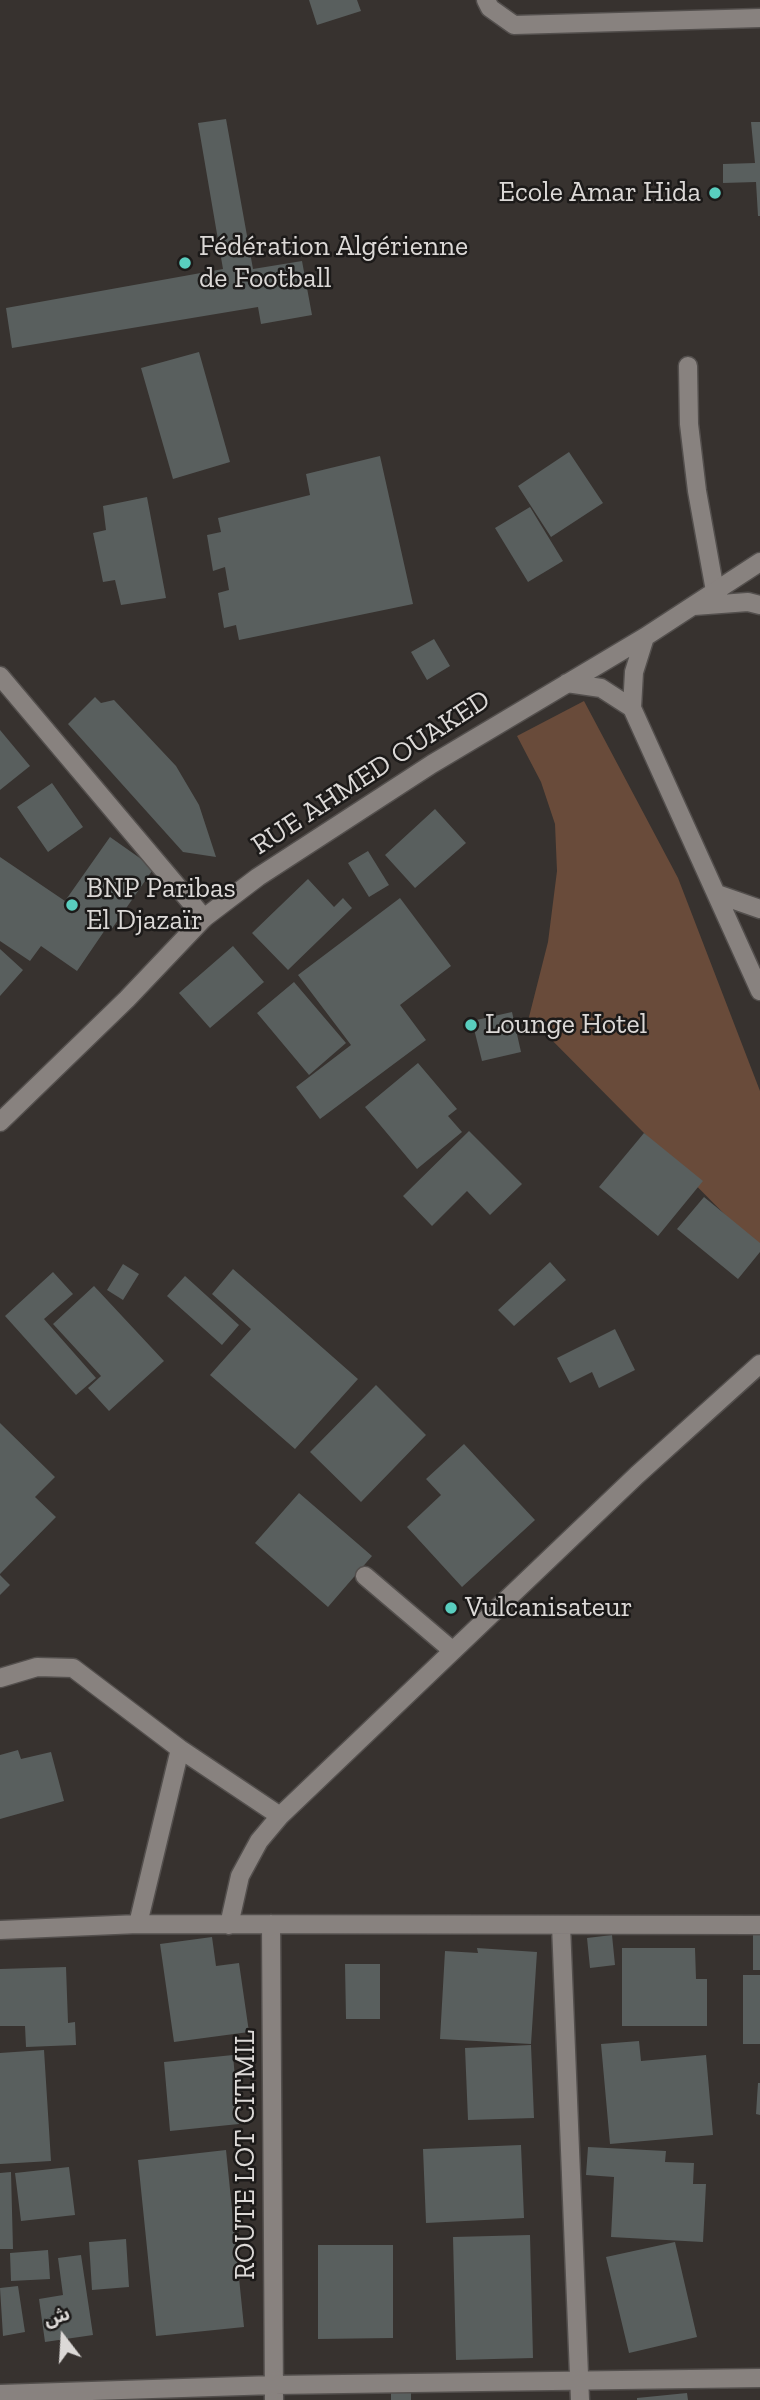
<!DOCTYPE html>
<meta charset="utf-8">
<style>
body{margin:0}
#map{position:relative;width:760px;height:2400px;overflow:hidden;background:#37322f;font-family:"Zilla Slab","Noto Sans Arabic",serif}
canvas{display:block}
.north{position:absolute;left:28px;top:2302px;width:70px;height:70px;-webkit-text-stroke:5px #1c1a19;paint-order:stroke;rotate:343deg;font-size:19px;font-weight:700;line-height:28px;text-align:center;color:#dcd9d7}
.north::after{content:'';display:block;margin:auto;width:24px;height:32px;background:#dcd9d7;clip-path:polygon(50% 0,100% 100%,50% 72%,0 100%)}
</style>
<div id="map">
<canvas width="760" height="2400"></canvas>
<div class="north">ش</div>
</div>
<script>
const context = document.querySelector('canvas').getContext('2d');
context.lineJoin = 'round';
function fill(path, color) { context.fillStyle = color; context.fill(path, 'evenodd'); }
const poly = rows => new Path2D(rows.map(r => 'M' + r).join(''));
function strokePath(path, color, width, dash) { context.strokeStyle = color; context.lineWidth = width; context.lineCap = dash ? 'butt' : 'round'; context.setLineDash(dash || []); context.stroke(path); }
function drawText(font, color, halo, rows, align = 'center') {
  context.font = font + ' "Zilla Slab",serif'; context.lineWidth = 5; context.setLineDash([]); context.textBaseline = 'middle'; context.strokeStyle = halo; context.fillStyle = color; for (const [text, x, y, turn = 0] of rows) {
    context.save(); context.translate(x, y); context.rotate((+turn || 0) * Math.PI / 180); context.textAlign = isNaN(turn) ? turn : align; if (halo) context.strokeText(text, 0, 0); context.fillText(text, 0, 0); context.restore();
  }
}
fill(poly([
 [584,701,678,878,760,1091,760,1250,529,1017,548,942,557,871,555,824,541,782,517,736]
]), '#694b3a');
fill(poly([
 [309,0,357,0,361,11,317,25],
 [226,119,253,269,302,261,312,315,261,324,258,307,12,348,6,308,223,269,198,123],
 [751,122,760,122,760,216,758,216,756,182,723,183,723,164,755,163],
 [199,352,230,462,173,479,141,368],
 [569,452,603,503,551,537,518,486],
 [380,456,413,604,239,640,236,625,224,628,218,593,229,590,225,567,213,571,207,535,221,532,218,518,310,495,306,474],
 [147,497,166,598,121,605,115,580,103,582,93,533,106,530,103,506],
 [530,507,563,561,528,582,495,528],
 [434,639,450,666,427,680,411,652],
 [95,697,101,703,114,700,176,766,199,805,216,857,183,852,68,724],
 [0,730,30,766,0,790],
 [52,783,83,827,48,852,17,807],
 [435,809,466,843,415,888,385,855],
 [110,837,154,868,111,930,107,927,77,971,41,946,30,961,0,941,0,857,65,901],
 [368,851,389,885,369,897,348,863],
 [308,879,334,907,343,898,352,908,288,970,252,933],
 [400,898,451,966,400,1005,426,1040,320,1119,296,1087,351,1045,298,975],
 [233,946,264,982,210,1028,179,993],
 [0,949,23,970,0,996],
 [294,982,346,1043,309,1075,257,1013],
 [512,1012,521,1052,482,1061,472,1021],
 [418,1063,457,1109,448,1116,462,1132,417,1169,365,1107],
 [469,1131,522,1184,490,1215,467,1191,432,1226,403,1196],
 [644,1133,703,1181,658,1236,599,1187],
 [704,1197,760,1243,760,1252,738,1279,677,1229],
 [550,1262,566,1280,514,1326,498,1310],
 [123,1264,139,1274,123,1300,107,1290],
 [233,1269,358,1379,295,1449,210,1375,251,1329,212,1294],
 [53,1272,73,1294,44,1319,96,1378,76,1395,5,1316],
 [185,1276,239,1325,222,1345,167,1296],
 [94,1286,164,1361,109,1411,88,1388,101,1376,53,1324],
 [615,1329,635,1370,599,1388,592,1372,570,1383,557,1358],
 [376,1385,426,1435,361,1502,310,1452],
 [0,1423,55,1477,35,1497,56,1517,0,1574],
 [464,1444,535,1520,462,1587,407,1527,441,1495,426,1479],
 [299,1493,372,1556,328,1607,255,1543],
 [0,1575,10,1585,0,1595],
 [18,1750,21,1759,51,1752,64,1801,0,1819,0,1755],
 [760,1932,760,1970,753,1970,753,1933],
 [612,1935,615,1965,590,1968,587,1938],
 [212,1937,216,1966,239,1963,249,2032,174,2042,160,1944],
 [477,1948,537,1952,531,2044,440,2039,445,1951,478,1953],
 [622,1948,695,1948,696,1979,707,1979,707,2026,622,2026],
 [345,1964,380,1964,380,2019,346,2019],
 [66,1967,68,2023,75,2022,76,2045,26,2047,25,2026,0,2026,0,1969],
 [743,1975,760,1975,760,2044,743,2044],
 [639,2041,641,2061,706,2055,713,2135,610,2144,601,2044],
 [531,2045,534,2118,468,2120,465,2048],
 [44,2050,51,2161,0,2164,0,2053],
 [233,2055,239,2124,170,2131,164,2062],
 [758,2083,760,2083,760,2115,756,2114],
 [521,2145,524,2218,426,2223,423,2149],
 [588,2147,666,2151,665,2162,694,2163,693,2184,706,2184,703,2242,611,2237,614,2177,586,2175],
 [226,2150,244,2327,156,2336,138,2160],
 [69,2167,75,2215,21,2221,15,2173],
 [11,2172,13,2249,0,2249,0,2173],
 [530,2235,533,2358,456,2360,453,2237],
 [126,2239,129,2287,92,2290,89,2242],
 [675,2242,697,2337,629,2353,606,2257],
 [318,2245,393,2245,393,2338,318,2339],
 [48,2250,50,2279,11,2281,10,2253],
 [81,2255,93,2335,45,2342,39,2299,63,2295,58,2258],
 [18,2286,25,2332,3,2336,0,2288],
 [411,2392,411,2400,391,2400,391,2393],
 [687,2393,688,2400,637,2400,637,2398]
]), '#595f5e');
const lane = poly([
 [486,0,490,8,514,25,760,18],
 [688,366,689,424,697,491,715,591]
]);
const street = poly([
 [0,676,204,918],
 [365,1576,453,1651],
 [0,1678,37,1667,73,1668,180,1749,138,1924],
 [180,1749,280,1816],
 [271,1924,274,2400],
 [229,1925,240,1876,259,1841,280,1816,637,1475,760,1364],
 [561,1925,580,2400],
 [0,1930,138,1924,760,1925],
 [0,2394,274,2385,760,2378]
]);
const secondary = poly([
 [694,606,748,602,760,605],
 [645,637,634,672,632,708,760,991],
 [567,683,601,688,632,708],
 [717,894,760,909],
 [0,1122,127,999,204,918,258,877,432,764,645,637,760,562]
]);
strokePath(lane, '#534f4d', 21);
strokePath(street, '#534f4d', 21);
strokePath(secondary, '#534f4d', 21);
strokePath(lane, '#88827f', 18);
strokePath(street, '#88827f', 18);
strokePath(secondary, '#88827f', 18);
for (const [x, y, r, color] of [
 [715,193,7,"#59cebf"],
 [185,263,7,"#59cebf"],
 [72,905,7,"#59cebf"],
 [471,1025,7,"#59cebf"],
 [451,1608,7,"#59cebf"]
]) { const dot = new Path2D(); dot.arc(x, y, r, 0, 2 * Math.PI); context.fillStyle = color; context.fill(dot); strokePath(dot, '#1c1a19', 2.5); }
drawText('28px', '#dcd9d7', '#1c1a19', [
 ["Ecole Amar Hida",701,193,"right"],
 ["Fédération Algérienne",199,247],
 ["de Football",199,279],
 ["BNP Paribas",86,889],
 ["El Djazaïr",86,921],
 ["Lounge Hotel",485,1025],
 ["Vulcanisateur",465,1608]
], 'left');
drawText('28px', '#dcd9d7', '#1c1a19', [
 ["RUE AHMED OUAKED",371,773,-33],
 ["ROUTE LOT CITMIL",246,2155,-90]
]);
</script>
